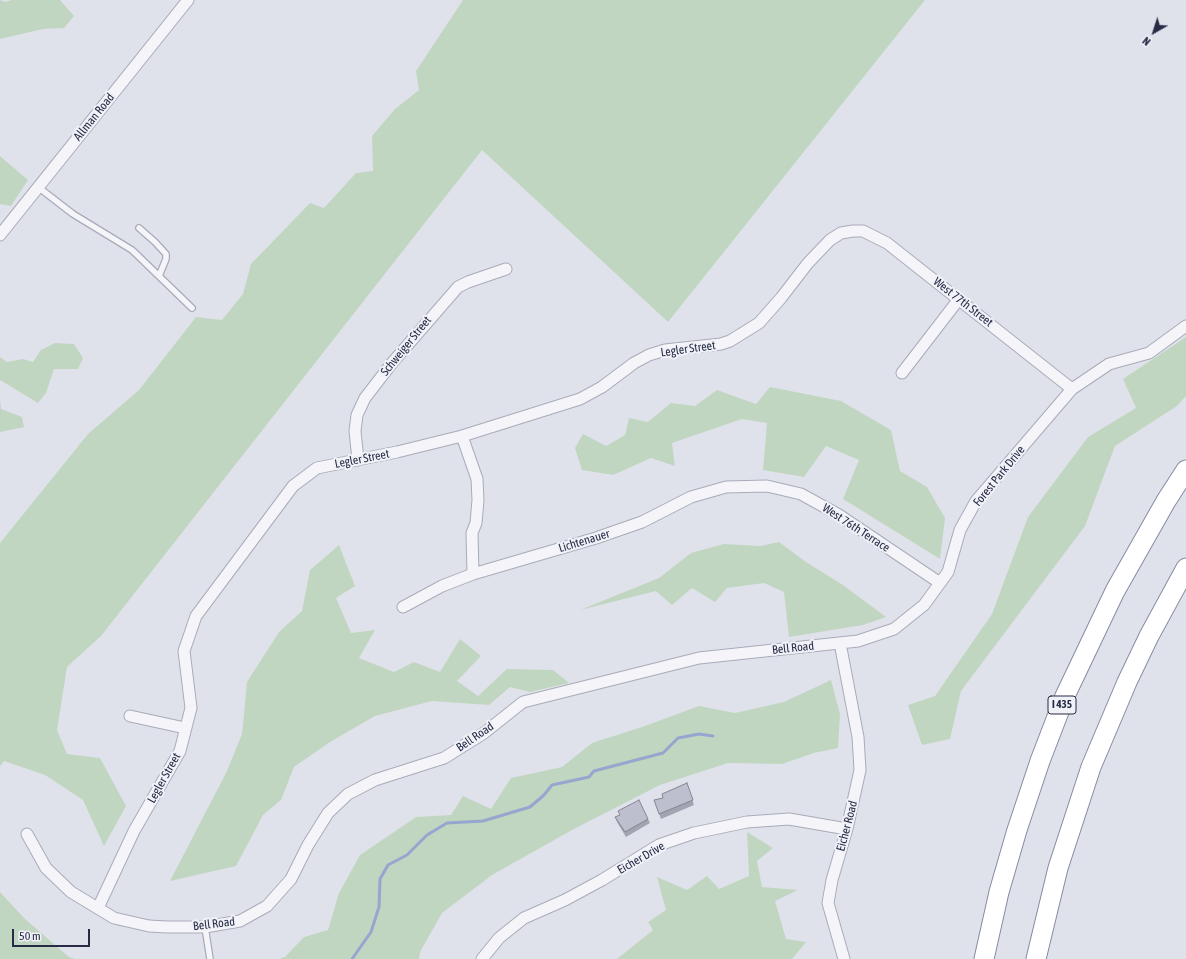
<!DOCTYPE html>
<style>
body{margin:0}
#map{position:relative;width:1186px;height:959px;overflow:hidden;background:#e0e2eb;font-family:"Asap Condensed",sans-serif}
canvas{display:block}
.north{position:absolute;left:1134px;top:12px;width:40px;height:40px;-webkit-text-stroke:3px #f0f2f8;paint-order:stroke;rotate:219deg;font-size:11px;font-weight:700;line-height:16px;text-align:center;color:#272b45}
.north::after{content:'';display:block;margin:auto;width:14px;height:18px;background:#272b45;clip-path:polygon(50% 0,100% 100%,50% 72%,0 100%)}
.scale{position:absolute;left:12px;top:929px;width:78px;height:18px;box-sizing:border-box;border:2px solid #272b45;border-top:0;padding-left:5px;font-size:12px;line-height:14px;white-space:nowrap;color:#272b45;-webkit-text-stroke:3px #f0f2f8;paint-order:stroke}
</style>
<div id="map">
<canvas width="1186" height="959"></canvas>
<div class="north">N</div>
<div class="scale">50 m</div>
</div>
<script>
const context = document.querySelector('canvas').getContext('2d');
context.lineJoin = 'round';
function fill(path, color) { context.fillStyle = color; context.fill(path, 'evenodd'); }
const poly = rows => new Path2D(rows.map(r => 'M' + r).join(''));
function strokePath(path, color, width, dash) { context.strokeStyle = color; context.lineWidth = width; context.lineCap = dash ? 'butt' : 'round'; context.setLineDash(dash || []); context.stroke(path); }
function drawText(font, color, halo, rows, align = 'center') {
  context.font = font + ' "Asap Condensed",sans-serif'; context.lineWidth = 4; context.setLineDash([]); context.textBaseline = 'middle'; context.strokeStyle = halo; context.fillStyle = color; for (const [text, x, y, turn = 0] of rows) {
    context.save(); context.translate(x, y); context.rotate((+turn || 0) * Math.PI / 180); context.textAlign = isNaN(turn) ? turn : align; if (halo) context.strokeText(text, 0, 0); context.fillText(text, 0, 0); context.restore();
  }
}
fill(poly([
 [0,0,6,2,11,0,60,0,74,16,64,28,43,29,0,39],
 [463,0,925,0,668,322,482,150,101,636,67,667,57,730,67,754,100,758,126,806,104,846,83,800,45,775,4,761,0,766,0,543,88,434,139,390,196,317,222,320,243,294,251,264,310,203,324,208,356,173,373,171,372,136,395,109,419,90,416,71],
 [0,156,28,180,11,206,0,204],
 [1186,337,1186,396,1177,406,1115,446,1085,526,961,691,950,739,922,745,908,705,935,696,992,614,1028,517,1088,437,1136,408,1123,379],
 [55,343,74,344,83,358,78,369,54,369,46,393,38,403,0,380,0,357,7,362,23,359,33,362,41,350],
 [770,387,841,401,891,430,900,471,927,487,945,518,940,559,843,499,859,460,826,446,804,477,763,470,767,423,742,419,672,443,675,466,651,458,613,475,582,470,575,448,583,434,606,446,625,435,629,418,648,422,671,403,695,406,717,390,756,404],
 [0,399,1,409,22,417,24,427,0,432],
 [779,542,806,562,843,585,886,617,863,625,789,637,784,592,764,583,727,588,715,602,692,588,672,605,656,591,580,610,659,578,691,553,724,544,760,546],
 [339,545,355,586,336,598,351,633,375,630,359,658,394,672,414,662,440,672,460,639,481,656,457,681,478,696,507,669,553,670,569,683,530,692,510,687,489,705,432,701,375,716,330,742,294,767,281,800,263,815,236,866,170,881,227,771,242,734,247,682,279,632,302,611,310,570],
 [831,680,840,714,838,748,814,753,782,764,728,763,660,785,572,830,492,875,442,913,420,952,419,959,279,959,285,957,304,937,328,930,339,893,360,855,416,817,451,815,463,796,491,809,511,778,562,767,592,743,642,727,699,706,735,713,784,702],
 [747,832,773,848,757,861,762,887,798,890,775,901,786,939,806,942,792,959,617,959,653,930,648,922,666,910,657,877,687,890,707,876,719,889,749,876],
 [0,892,25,919,69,957,75,959,0,959]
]), '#c1d6c1');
strokePath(poly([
 [352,959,371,932,379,907,380,879,388,865,407,855,427,835,447,823,483,821,530,807,544,795,552,785,589,777,594,771,663,753,678,738,699,734,713,736]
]), '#97a6cf', 3);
const lane = poly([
 [38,187,73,214,132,250,192,308],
 [139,228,155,242,166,254,166,259,159,276],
 [205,927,210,959]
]);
const street = poly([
 [0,235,188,0],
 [902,373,959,299],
 [462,436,477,479,478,500,476,523,472,533,473,574],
 [358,460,355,431,357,415,365,398,392,363,458,287,468,282,506,269],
 [403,607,442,586,473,574,596,538,642,522,691,497,726,487,767,486,801,494,839,515,940,583],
 [840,643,858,737,860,770,847,829,832,880,828,903,844,959],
 [130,716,185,728],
 [27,834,46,868,71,892,114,918,149,926,167,927,205,927,240,921,267,906,291,879,308,845,328,813,348,794,375,780,444,758,484,733,523,702,699,658,858,641,894,629,924,605,948,572,960,530,976,501,1072,389,1109,364,1149,353,1186,326],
 [98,908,134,831,180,751,191,708,184,651,196,616,293,486,317,468,397,452,462,436,580,399,602,387,634,363,649,355,665,350,721,344,730,341,759,323,781,298,808,263,830,240,841,233,853,231,863,231,887,243,1072,389],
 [482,959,499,938,524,918,565,900,602,880,659,845,694,833,747,822,789,819,847,829]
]);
const highway = poly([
 [984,959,999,892,1017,830,1040,761,1065,696,1115,591,1166,501,1186,470],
 [1036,959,1058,868,1091,767,1127,682,1149,636,1186,568]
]);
strokePath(lane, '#a8abb9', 8);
strokePath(street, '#a8abb9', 13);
strokePath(highway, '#868ba3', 21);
strokePath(lane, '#f4f4f9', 5.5);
strokePath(street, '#f4f4f9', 11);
strokePath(highway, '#fff', 19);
fill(poly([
 [687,783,694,805,661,819,654,800,663,798],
 [615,817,648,819,650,823,626,837,617,822]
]), '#a3a4b1');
const building = poly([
 [687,783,693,800,659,814,654,800,663,798,662,794,687,783],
 [639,800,648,819,625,832,615,817,620,815,618,811,639,800]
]);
fill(building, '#bdbfce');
strokePath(building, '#848690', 1);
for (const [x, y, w] of [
 [1062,705,28]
]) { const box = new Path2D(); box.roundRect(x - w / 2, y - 9, w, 18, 3); context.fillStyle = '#f0f2f8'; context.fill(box); strokePath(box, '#272b45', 1); }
drawText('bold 11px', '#272b45', null, [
 ["I 435",1062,705]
]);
drawText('12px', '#272b45', '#f0f2f8', [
 ["Allman Road",94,117,-51],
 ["West 77th Street",963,302,38],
 ["Schweiger Street",406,346,-51],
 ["Legler Street",688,349,-8],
 ["Legler Street",362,459,-11],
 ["Forest Park Drive",999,476,-51],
 ["West 76th Terrace",856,528,33],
 ["Lichtenauer",584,541,-17],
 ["Bell Road",793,648,-6],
 ["Bell Road",475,737,-34],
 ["Legler Street",164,778,-61],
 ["Eicher Road",847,826,-75],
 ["Eicher Drive",641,858,-30],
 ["Bell Road",214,924,-7]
]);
</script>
